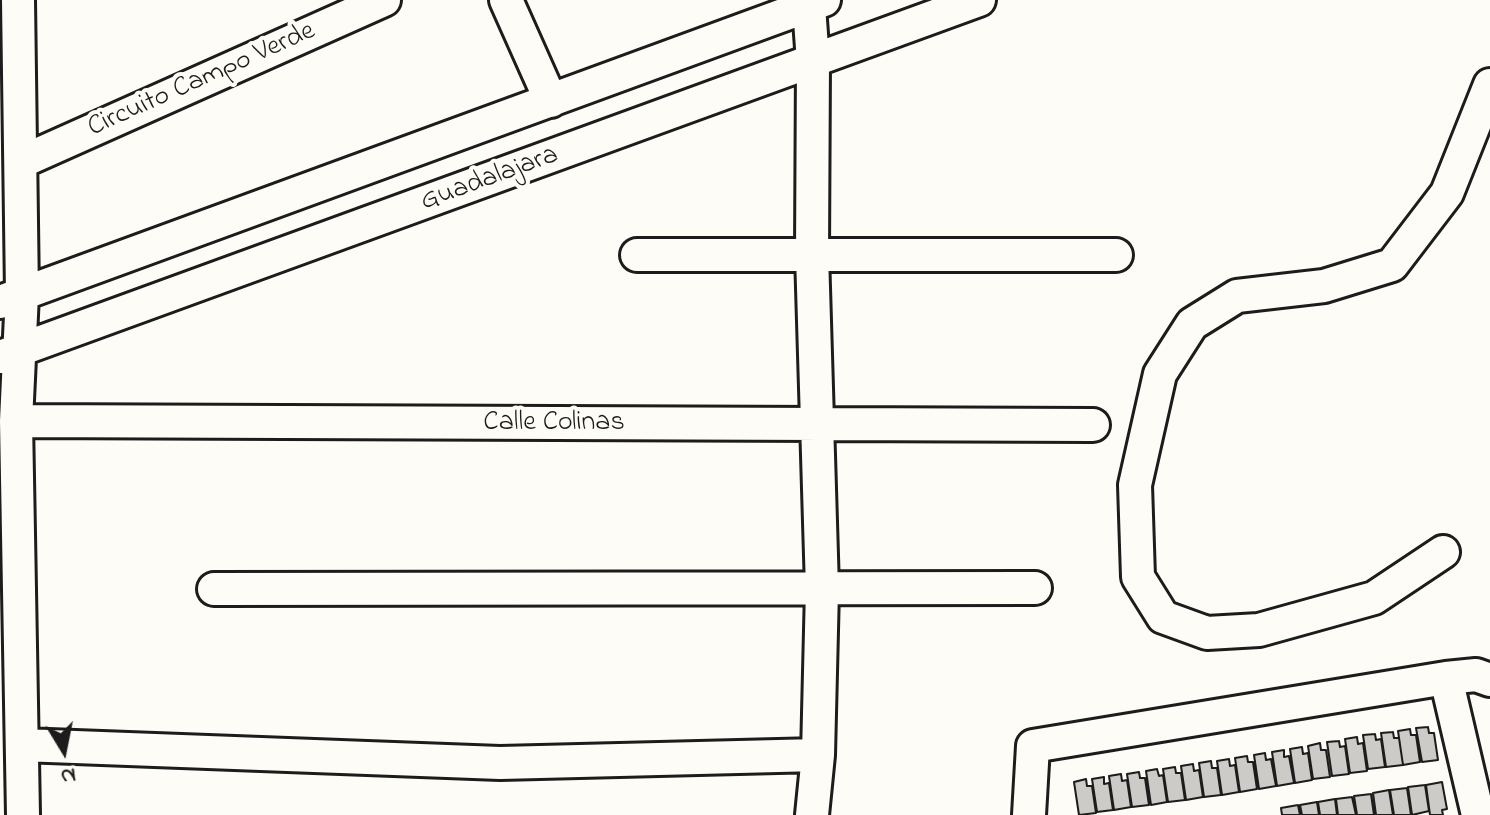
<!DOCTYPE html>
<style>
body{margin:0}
#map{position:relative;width:1490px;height:815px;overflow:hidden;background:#fdfcf7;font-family:"Indie Flower",sans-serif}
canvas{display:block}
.north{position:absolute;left:24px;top:711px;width:80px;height:80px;-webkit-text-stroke:6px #fdfcf7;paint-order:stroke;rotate:170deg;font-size:22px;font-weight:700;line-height:32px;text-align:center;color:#1c1c1c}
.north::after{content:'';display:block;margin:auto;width:28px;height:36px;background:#1c1c1c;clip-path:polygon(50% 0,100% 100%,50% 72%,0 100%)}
</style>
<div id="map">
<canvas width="1490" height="815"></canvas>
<div class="north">N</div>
</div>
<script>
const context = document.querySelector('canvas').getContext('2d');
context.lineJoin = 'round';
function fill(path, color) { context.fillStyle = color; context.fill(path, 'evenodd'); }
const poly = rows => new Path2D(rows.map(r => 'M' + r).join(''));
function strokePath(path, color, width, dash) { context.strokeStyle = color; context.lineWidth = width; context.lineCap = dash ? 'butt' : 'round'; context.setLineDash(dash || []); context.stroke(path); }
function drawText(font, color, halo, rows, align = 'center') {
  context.font = font + ' "Indie Flower",sans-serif'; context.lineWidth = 8; context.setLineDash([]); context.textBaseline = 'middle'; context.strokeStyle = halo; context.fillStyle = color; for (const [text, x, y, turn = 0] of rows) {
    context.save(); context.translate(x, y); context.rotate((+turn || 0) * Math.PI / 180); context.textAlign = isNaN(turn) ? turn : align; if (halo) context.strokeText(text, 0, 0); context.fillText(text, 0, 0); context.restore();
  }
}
const building = poly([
 [1428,727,1429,733,1434,733,1438,760,1422,762,1416,728,1428,727],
 [1410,729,1411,735,1416,735,1420,762,1403,765,1398,731,1410,729],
 [1393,732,1394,738,1399,738,1403,765,1386,767,1381,733,1393,732],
 [1375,734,1376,740,1381,739,1385,767,1368,769,1363,735,1375,734],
 [1357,737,1358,744,1363,743,1367,771,1350,773,1345,739,1357,737],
 [1339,741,1340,747,1345,746,1349,774,1332,776,1327,742,1339,741],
 [1320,743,1321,750,1326,750,1330,777,1313,779,1308,746,1320,743],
 [1302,747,1303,754,1308,753,1312,780,1295,783,1290,749,1302,747],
 [1284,750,1284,757,1289,756,1294,783,1277,786,1272,752,1284,750],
 [1265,753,1266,760,1271,759,1276,786,1259,789,1254,755,1265,753],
 [1247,756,1248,762,1253,762,1257,789,1240,792,1235,758,1247,756],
 [1229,759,1230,766,1235,765,1239,792,1222,795,1217,761,1229,759],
 [1211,761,1212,768,1217,768,1221,795,1204,797,1199,763,1211,761],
 [1193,764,1194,771,1199,770,1203,797,1186,800,1181,766,1193,764],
 [1175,767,1176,773,1181,773,1185,800,1168,802,1163,769,1175,767],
 [1157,769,1159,776,1163,775,1167,802,1151,805,1146,771,1157,769],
 [1139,772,1140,778,1145,778,1149,805,1132,807,1127,774,1139,772],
 [1121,774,1122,781,1127,780,1131,807,1114,810,1109,776,1121,774],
 [1104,777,1104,784,1109,783,1113,810,1097,812,1092,779,1104,777],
 [1086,779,1087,786,1092,786,1096,813,1079,815,1074,782,1086,779],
 [1442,782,1447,809,1442,810,1443,815,1430,815,1426,785,1442,782],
 [1425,785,1429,811,1412,815,1408,787,1425,785],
 [1407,788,1411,815,1394,815,1390,790,1407,788],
 [1389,790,1393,815,1376,815,1373,793,1389,790],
 [1371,794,1374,815,1357,815,1354,796,1371,794],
 [1352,797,1356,815,1338,815,1336,799,1352,797],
 [1335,799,1337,815,1320,815,1318,802,1335,799],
 [1317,802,1319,815,1302,815,1300,805,1317,802],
 [1298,805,1300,815,1282,815,1281,808,1298,805]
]);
fill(building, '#cccbc8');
strokePath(building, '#1c1c1c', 2);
const minor = poly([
 [18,0,22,294,16,421,23,815],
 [506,0,551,101],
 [809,6,813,62,812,254,822,589,818,755,812,815],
 [21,162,384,0],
 [637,255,1116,255],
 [0,302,824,0],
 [0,357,979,0],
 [16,421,1093,425],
 [1443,552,1374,598,1259,630,1207,633,1163,617,1138,577,1135,485,1160,374,1192,324,1237,296,1324,286,1392,265,1447,193,1490,85],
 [214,589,1035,588],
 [1446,678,1478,815],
 [22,745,500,763,818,755],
 [1029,815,1033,746,1446,678,1476,675,1490,680]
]);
strokePath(minor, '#1c1c1c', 38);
strokePath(minor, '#fdfcf7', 32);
drawText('28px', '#1c1c1c', '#fdfcf7', [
 ["Circuito Campo Verde",202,81,-24],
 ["Guadalajara",490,180,-20],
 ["Calle Colinas",554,424]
]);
</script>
